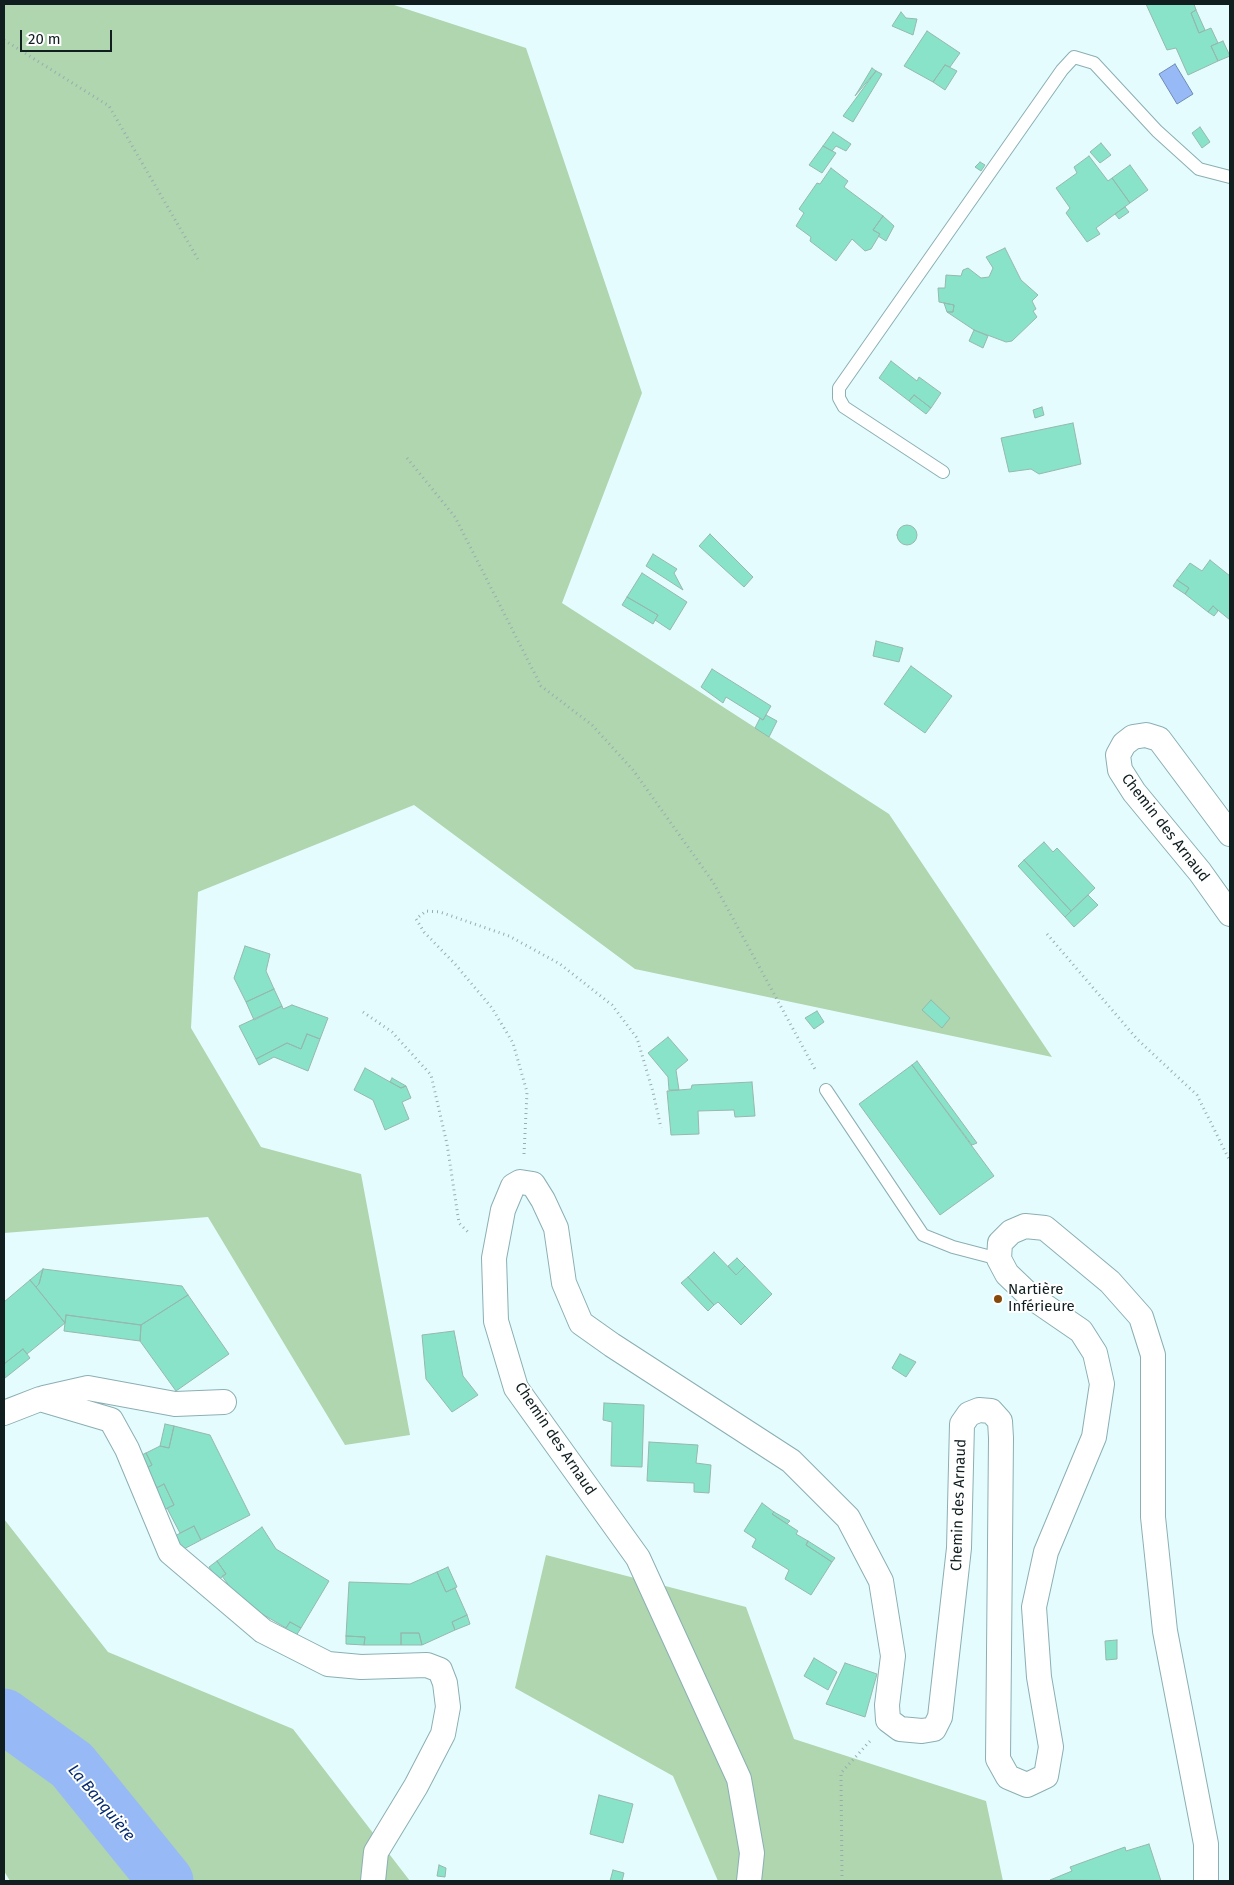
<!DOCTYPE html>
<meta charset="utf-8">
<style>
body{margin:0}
#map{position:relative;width:1234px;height:1885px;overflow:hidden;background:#e5fcfe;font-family:"Fira Sans",sans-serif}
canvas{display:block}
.frame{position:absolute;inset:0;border:5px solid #101e20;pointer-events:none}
.scale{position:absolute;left:20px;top:30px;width:92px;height:22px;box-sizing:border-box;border:2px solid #101e20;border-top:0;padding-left:6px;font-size:15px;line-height:18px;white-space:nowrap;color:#101e20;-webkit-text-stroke:4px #fff;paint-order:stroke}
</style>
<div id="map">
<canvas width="1234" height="1885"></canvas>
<div class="frame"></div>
<div class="scale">20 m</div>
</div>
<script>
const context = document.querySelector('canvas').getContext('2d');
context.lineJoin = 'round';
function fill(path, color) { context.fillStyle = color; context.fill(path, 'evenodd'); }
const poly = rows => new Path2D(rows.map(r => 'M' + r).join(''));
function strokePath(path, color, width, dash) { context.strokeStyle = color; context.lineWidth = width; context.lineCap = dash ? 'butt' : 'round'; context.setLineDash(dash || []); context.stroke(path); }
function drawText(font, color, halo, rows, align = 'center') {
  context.font = font + ' "Fira Sans",sans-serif'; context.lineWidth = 4; context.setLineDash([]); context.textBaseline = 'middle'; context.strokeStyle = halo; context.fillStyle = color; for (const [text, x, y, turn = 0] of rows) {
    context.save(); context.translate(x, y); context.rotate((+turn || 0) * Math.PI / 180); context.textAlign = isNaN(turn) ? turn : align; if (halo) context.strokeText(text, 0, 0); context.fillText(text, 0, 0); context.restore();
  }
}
fill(poly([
 [4,4,391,4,526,48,642,393,562,603,889,814,1052,1057,635,969,414,805,198,892,191,1028,261,1147,361,1174,410,1435,345,1445,208,1217,4,1233],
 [4,1519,108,1652,293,1729,410,1881,10,1881,4,1871],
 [546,1555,746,1607,794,1739,986,1801,1003,1881,718,1881,673,1776,515,1688]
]), '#afd6ae');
const water = poly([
 [1175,64,1193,94,1177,104,1159,74,1175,64]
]);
fill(water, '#97baf7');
strokePath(water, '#6e8bb6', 1);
strokePath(poly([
 [4,1716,72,1765,166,1881]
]), '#97baf7', 55);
const building = poly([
 [1146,4,1194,4,1196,10,1191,13,1199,33,1211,28,1218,43,1211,46,1218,61,1188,75,1176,48,1167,50,1146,4],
 [1196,10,1205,30,1199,33,1191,13,1196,10],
 [901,12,906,18,917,19,913,35,892,26,901,12],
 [927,31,960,53,950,67,945,65,933,82,904,66,927,31],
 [1223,41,1230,56,1218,61,1211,46,1223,41],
 [945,65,957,71,945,90,933,82,945,65],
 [872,68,876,71,855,96,860,88,872,68],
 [876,71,882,74,853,122,843,116,876,71],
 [1200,127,1210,142,1202,148,1192,133,1200,127],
 [833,132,851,144,846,151,836,146,832,151,823,146,833,132],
 [1101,143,1111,155,1100,163,1090,152,1101,143],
 [823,146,836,153,822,173,809,165,823,146],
 [1089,156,1108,181,1112,178,1130,203,1096,228,1100,234,1087,242,1066,213,1070,208,1056,188,1077,173,1074,167,1089,156],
 [980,162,985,165,981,171,975,167,980,162],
 [1130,165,1148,190,1130,203,1112,178,1130,165],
 [831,168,848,181,844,187,883,216,873,230,880,234,871,249,865,251,852,239,836,261,810,241,811,237,796,226,804,213,799,209,817,183,820,184,831,168],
 [1125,207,1129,212,1119,219,1115,214,1125,207],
 [883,216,894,226,886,241,878,236,880,234,873,230,883,216],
 [1005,248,1021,280,1038,295,1032,301,1036,309,1033,311,1037,317,1012,341,1006,342,974,330,947,312,953,312,954,305,939,302,938,288,945,288,946,275,961,276,963,270,968,268,981,278,989,277,993,268,986,257,1005,248],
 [944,303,954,305,953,312,947,312,944,303],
 [974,330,988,336,983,348,969,341,974,330],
 [891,361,917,381,919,377,941,393,931,408,914,395,909,401,879,378,891,361],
 [914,395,931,408,926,414,909,401,914,395],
 [1042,407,1044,415,1035,418,1033,410,1042,407],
 [1073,423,1081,464,1039,474,1031,469,1009,472,1001,438,1073,423],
 '897 535a10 10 0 1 1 20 0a10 10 0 1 1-20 0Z',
 [710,534,753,577,744,587,699,546,710,534],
 [653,554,677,569,674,573,683,590,646,566,653,554],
 [1210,560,1230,576,1230,620,1213,606,1208,612,1185,594,1189,588,1177,580,1190,563,1202,571,1210,560],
 [642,573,687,602,670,630,655,620,658,615,627,597,642,573],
 [1177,580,1189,588,1185,594,1173,586,1177,580],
 [627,597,658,615,653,624,622,605,627,597],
 [1213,606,1218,611,1214,616,1208,612,1213,606],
 [876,641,903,648,899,662,873,656,876,641],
 [911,666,952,696,925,733,884,704,911,666],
 [712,669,771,706,763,720,726,697,723,703,701,687,712,669],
 [766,715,777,721,769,737,755,728,760,718,763,720,766,715],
 [1044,842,1053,852,1057,848,1095,888,1071,911,1024,860,1044,842],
 [1024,860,1071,911,1065,917,1018,866,1024,860],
 [1088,895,1098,905,1074,927,1065,917,1088,895],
 [245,946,270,954,266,971,274,989,246,1002,234,978,245,946],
 [274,989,282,1006,254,1020,246,1002,274,989],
 [931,1000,950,1018,942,1028,922,1010,931,1000],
 [292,1005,328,1018,320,1039,307,1034,301,1049,287,1043,256,1059,239,1026,282,1006,283,1009,292,1005],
 [817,1011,824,1022,814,1029,805,1018,817,1011],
 [307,1034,320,1039,308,1071,274,1057,259,1065,256,1059,287,1043,301,1049,307,1034],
 [668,1037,688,1060,676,1070,679,1090,669,1090,668,1077,648,1053,668,1037],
 [917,1061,977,1143,972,1145,912,1065,917,1061],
 [912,1065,994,1176,940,1215,859,1104,912,1065],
 [365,1068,401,1088,406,1086,411,1098,402,1102,409,1119,385,1130,373,1100,354,1090,365,1068],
 [392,1078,406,1086,401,1088,390,1082,392,1078],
 [752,1082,755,1116,735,1117,734,1110,698,1111,699,1134,671,1135,667,1091,691,1089,692,1085,752,1082],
 [714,1252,736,1275,745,1266,772,1294,741,1325,718,1302,714,1305,688,1277,714,1252],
 [737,1258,745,1266,736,1275,728,1266,737,1258],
 [43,1269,39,1284,36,1287,30,1280,43,1269],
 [43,1269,182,1286,188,1295,141,1325,66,1315,65,1323,36,1287,39,1284,43,1269],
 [688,1277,714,1305,708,1311,681,1283,688,1277],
 [30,1280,65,1323,27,1354,23,1349,4,1364,4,1302,30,1280],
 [188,1295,229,1354,176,1391,140,1341,141,1325,188,1295],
 [66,1315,141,1325,140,1341,64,1331,66,1315],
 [454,1331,463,1376,478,1395,452,1412,426,1379,422,1335,454,1331],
 [23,1349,30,1358,5,1378,4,1364,23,1349],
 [900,1354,916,1362,906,1377,892,1368,900,1354],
 [604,1403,644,1405,642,1467,611,1466,612,1422,603,1420,604,1403],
 [165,1424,174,1426,169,1448,160,1446,165,1424],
 [174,1426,210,1435,250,1515,201,1540,194,1526,180,1533,167,1508,174,1505,164,1484,157,1488,147,1468,152,1465,146,1453,160,1446,169,1448,174,1426],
 [649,1442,698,1445,696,1463,711,1465,709,1493,694,1492,694,1483,647,1481,649,1442],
 [146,1453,152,1465,140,1471,133,1459,146,1453],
 [164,1484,174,1505,160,1512,150,1491,164,1484],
 [762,1503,774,1512,772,1514,798,1531,796,1534,808,1541,806,1545,832,1562,811,1595,785,1579,789,1570,752,1547,756,1539,744,1531,762,1503],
 [774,1512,790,1521,787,1524,772,1514,774,1512],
 [194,1526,201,1540,180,1551,173,1537,194,1526],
 [262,1527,276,1549,329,1581,301,1628,290,1622,286,1628,240,1601,222,1576,226,1574,217,1561,262,1527],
 [808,1541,835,1558,832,1562,806,1545,808,1541],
 [217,1561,226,1574,218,1580,209,1567,217,1561],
 [448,1567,457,1587,446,1592,437,1572,448,1567],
 [437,1572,446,1592,455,1588,467,1615,452,1622,455,1630,422,1645,419,1633,401,1633,401,1645,364,1645,365,1637,346,1636,349,1582,410,1584,437,1572],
 [467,1615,470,1624,455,1630,452,1622,467,1615],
 [290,1622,301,1628,294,1639,283,1632,290,1622],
 [401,1633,419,1633,422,1645,401,1645,401,1633],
 [346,1636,365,1637,364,1645,346,1644,346,1636],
 [1117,1640,1117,1659,1106,1660,1105,1641,1117,1640],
 [814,1658,837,1672,828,1690,804,1676,814,1658],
 [845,1663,877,1674,865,1717,826,1704,845,1663],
 [599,1795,633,1804,623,1843,590,1834,599,1795],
 [1149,1844,1161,1881,1050,1880,1072,1871,1070,1867,1125,1847,1126,1851,1149,1844],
 [439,1865,446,1868,445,1877,437,1876,439,1865],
 [613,1870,624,1873,622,1881,610,1881,613,1870]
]);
fill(building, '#88e3c9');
strokePath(building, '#96b8ad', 1);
const service = poly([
 [943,472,844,407,839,398,839,388,1062,70,1074,57,1094,63,1157,131,1199,169,1230,177],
 [826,1090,923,1235,953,1247,999,1259]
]);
const minor = poly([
 [1230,834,1159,739,1146,735,1133,737,1124,744,1118,755,1120,770,1134,792,1200,872,1230,914],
 [44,1398,88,1388,175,1404,224,1402],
 [4,1413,40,1399,111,1420,127,1449,170,1552,263,1631,328,1664,361,1667,427,1665,440,1670,445,1683,448,1707,443,1734,416,1786,376,1852,373,1881],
 [749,1881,752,1853,739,1779,638,1558,516,1388,496,1321,494,1258,503,1210,513,1186,520,1182,533,1184,543,1200,556,1228,564,1283,581,1323,612,1345,791,1461,848,1518,881,1581,893,1656,887,1705,888,1720,900,1729,922,1731,934,1729,940,1717,959,1548,962,1424,969,1414,979,1410,991,1411,1000,1421,1001,1438,998,1759,1008,1777,1027,1785,1046,1776,1051,1747,1039,1677,1034,1607,1046,1552,1094,1437,1102,1384,1095,1353,1081,1331,1030,1296,1007,1274,999,1259,1000,1243,1011,1232,1025,1226,1045,1228,1110,1282,1141,1317,1153,1355,1153,1517,1165,1631,1206,1844,1206,1881]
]);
strokePath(service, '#8bafb3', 14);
strokePath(minor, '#8bafb3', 26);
strokePath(poly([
 [4,40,109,106,199,261],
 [407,458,455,517,541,686,592,725,633,770,713,882,816,1071],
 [1047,934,1137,1039,1197,1095,1230,1161],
 [363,1012,392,1032,431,1075,447,1144,459,1223,470,1234],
 [524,1154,527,1092,513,1043,492,1008,455,964,424,932,416,919,426,911,440,912,509,936,560,964,612,1005,637,1038,653,1092,661,1128],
 [842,1881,841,1773,870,1741]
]), '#99adaf', 3, [1, 4]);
strokePath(service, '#fff', 12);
strokePath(minor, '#fff', 24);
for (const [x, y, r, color] of [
 [998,1299,5,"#87490b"]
]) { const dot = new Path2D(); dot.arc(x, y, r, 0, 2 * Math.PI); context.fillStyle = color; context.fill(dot); strokePath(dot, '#fff', 2); }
drawText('15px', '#101e20', '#fff', [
 ["Chemin des Arnaud",1165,828,52],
 ["Chemin des Arnaud",555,1439,56],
 ["Chemin des Arnaud",959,1505,-88]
]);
drawText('15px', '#101e20', '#fff', [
 ["Nartière",1008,1290],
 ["Inférieure",1008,1307]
], 'left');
drawText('italic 16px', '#062c70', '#fff', [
 ["La Banquière",101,1803,50]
]);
</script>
